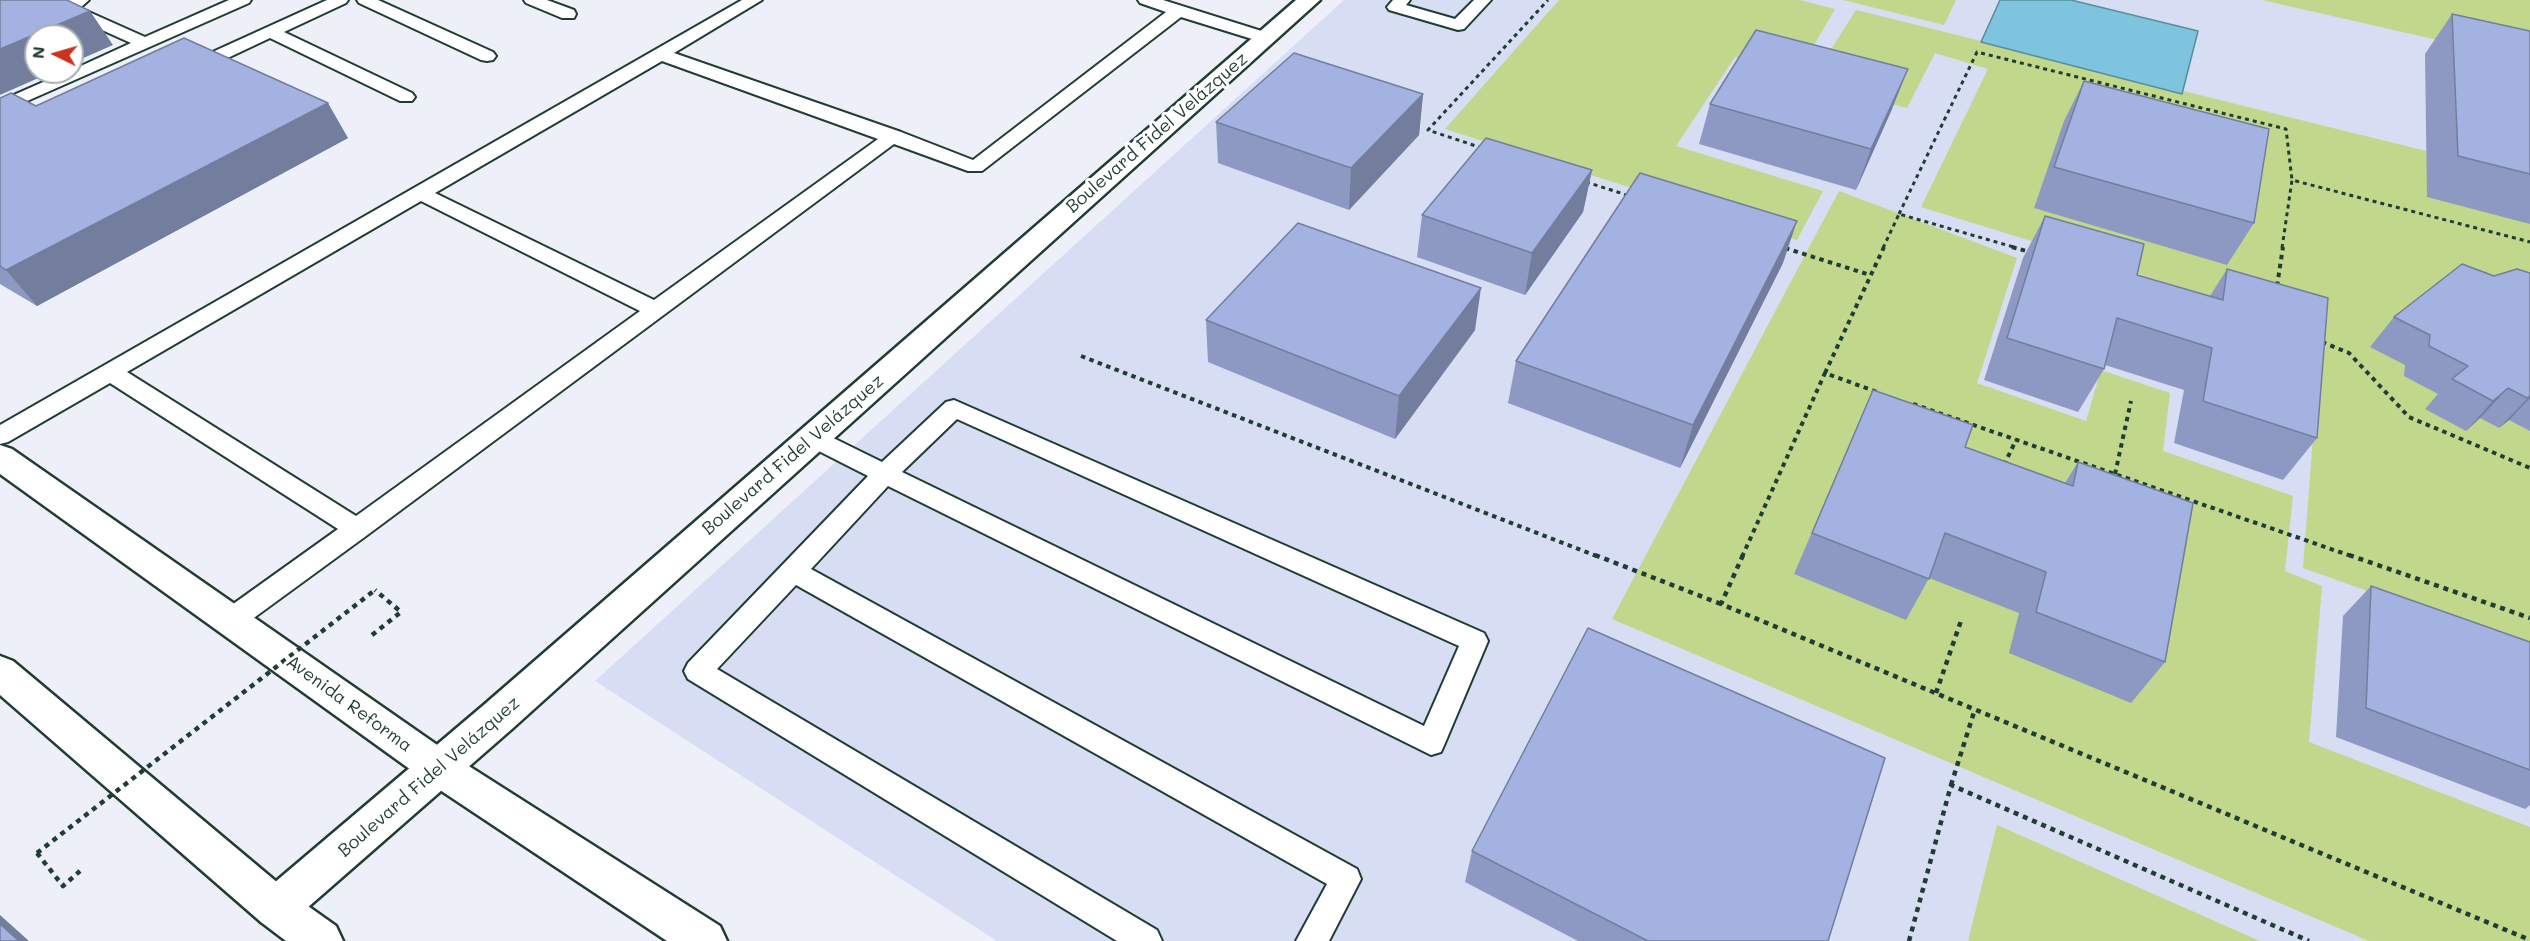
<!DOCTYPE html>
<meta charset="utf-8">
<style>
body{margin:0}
#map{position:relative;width:2530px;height:941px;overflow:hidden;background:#edf0f9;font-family:Mali,sans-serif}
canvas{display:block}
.north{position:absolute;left:24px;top:24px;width:60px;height:60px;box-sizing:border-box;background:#fff;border:2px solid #a5b1ae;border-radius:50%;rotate:275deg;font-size:16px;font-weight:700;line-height:24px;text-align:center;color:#1f3d34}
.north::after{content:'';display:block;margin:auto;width:21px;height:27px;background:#c8321e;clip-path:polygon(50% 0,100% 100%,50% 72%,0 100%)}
</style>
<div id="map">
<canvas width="2530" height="941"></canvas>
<div class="north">N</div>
</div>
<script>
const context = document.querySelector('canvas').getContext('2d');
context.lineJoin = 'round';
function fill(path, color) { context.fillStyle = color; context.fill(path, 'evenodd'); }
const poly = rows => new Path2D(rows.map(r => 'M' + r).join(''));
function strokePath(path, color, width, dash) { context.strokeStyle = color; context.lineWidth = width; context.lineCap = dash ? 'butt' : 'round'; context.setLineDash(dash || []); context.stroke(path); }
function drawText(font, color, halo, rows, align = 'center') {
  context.font = font + ' Mali,sans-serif'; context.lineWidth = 6; context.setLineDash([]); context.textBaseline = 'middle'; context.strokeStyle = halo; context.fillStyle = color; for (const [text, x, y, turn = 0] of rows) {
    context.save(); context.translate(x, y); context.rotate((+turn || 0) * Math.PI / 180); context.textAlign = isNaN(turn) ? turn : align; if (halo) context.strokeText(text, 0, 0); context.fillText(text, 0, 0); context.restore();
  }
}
fill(poly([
 [1344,0,2530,0,2530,941,997,941,595,681]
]), '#d7ddf2');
fill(poly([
 [1559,0,1800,0,1835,9,1797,74,1735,57,1676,146,1823,191,1797,240,1445,129],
 [1843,0,1956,0,1944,25],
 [2262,0,2530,0,2530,61],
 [1856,10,2426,151,2530,224,2530,649,2303,568,2321,332,2258,311,1921,207,1988,69,1935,53,1907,108,1810,82],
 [1839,191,2017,258,1977,383,2086,421,2101,370,2170,393,2163,451,2293,496,2285,571,2322,586,2309,742,2530,827,2530,941,2369,941,1612,619],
 [1997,825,2260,941,1968,941]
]), '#c1d78c');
const water = poly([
 [2000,0,2071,0,2198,31,2182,94,1981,42,2000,0]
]);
fill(water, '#7ec4df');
strokePath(water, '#588e9b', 1.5);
const lane = poly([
 [69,0,89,0,80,8,145,37,229,0,251,0,249,3,0,113,0,101,66,72,72,72,72,70,131,43,64,13,62,10,69,0],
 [327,0,348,0,346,3,284,32,412,93,415,97,412,101,400,101,270,38,198,72,192,73,186,72,183,68,186,64,327,0],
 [357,0,378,0,493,52,496,56,493,60,487,61,481,60,359,3,357,0],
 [524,0,547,0,574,10,576,14,574,18,562,18,526,3,524,0],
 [742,0,762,0,674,53,901,132,973,160,1166,12,1140,3,1138,0,1163,0,1271,34,1273,38,1271,42,1265,43,1181,17,982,171,968,171,894,144,366,536,240,628,231,631,222,628,218,620,222,612,338,529,110,383,8,442,0,444,0,425,742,0],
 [662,61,878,139,654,300,435,193,662,61],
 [421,201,640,311,356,516,127,372,421,201],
 [1393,0,1410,0,1406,5,1455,19,1474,0,1491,0,1464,29,1458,30,1389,10,1387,7,1393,0],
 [954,400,1484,633,1488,641,1445,743,1441,752,1431,755,888,486,811,569,1357,869,1361,879,1329,941,1296,941,1327,884,796,585,717,669,1157,930,1162,941,1117,941,688,679,684,671,688,663,868,476,805,444,801,438,805,432,813,430,821,432,882,462,946,402,954,400],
 [957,419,1459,646,1424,726,902,472,957,419]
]);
const secondary = poly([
 [1296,0,1320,0,513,728,291,922,276,928,261,922,255,908,261,894,485,704,1296,0]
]);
const primary = poly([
 [0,445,12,449,453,756,720,926,727,941,667,941,425,780,0,474,0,445],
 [0,656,13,661,291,894,336,926,343,941,286,941,261,922,0,695,0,656]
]);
strokePath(lane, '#1f3d34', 4);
strokePath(secondary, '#1f3d34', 5);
strokePath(primary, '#1f3d34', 5);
strokePath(poly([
 [1482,148,1428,130,1548,0],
 [1586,182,1630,196],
 [1899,214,1977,52,2286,129,2292,180],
 [1883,248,1899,214,2017,248],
 [2282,248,2292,180,2530,242]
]), '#1f3d34', 3, [4, 4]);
strokePath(poly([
 [2012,247,2030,252],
 [1785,248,1870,275],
 [2277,286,2283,247],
 [2322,342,2349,353,2409,417,2530,468],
 [1081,356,1599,557],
 [1825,373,1884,247],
 [1913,404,2354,557],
 [2004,465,2016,440],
 [2115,474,2131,401],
 [1742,557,1825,373,1877,392]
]), '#1f3d34', 4, [4.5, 4.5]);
strokePath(poly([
 [1595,555,1721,604],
 [1743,555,1721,604,2530,940],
 [2349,555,2530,618],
 [372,635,401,612,375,590],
 [1936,693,1962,618],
 [1951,785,1975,709],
 [37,853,63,886,80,871],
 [1909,941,1951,785,2309,941]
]), '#1f3d34', 4.5, [5, 5]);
fill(lane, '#fff');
fill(secondary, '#fff');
fill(primary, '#fff');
strokePath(poly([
 [37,853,375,590]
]), '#1f3d34', 4.5, [5, 5]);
fill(poly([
 [2452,14,2530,31,2530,224,2427,197,2425,54],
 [2084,81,2254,223,2227,265,2034,208,2064,121],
 [1423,94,1419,135,1349,210,1218,163,1216,122],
 [0,98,36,106,348,138,37,306,0,284],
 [1710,104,1892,109,1856,190,1699,144],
 [1592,170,1583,212,1525,295,1417,257,1422,215],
 [2045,216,2137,275,2210,296,2227,269,2317,438,2283,480,2174,443,2184,390,2105,365,2104,369,2078,412,1984,380,2023,258],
 [1783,263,1680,468,1508,403,1516,361],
 [2530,273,2530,431,2509,420,2499,428,2480,418,2466,431,2425,409,2438,394,2404,376,2405,365,2370,347,2394,317,2494,276],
 [1206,320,1475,330,1395,439,1208,362],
 [1873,390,1965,447,2065,483,2078,462,2165,662,2131,703,2009,653,2019,613,1929,578,1906,620,1794,574],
 [2371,586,2530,642,2530,805,2525,809,2336,737,2343,616],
 [1472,851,1828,941,1578,941,1465,882]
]), '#8d99c2');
fill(poly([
 [90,11,113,45,72,63,72,36,36,36,36,72,52,72,0,95,0,49],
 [1908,69,1892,109,1856,190,1871,149],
 [1423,94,1419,135,1349,210,1351,168],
 [328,103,348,138,37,306,6,270],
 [1592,170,1583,212,1525,295,1532,253],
 [1797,221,1783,263,1680,468,1693,425],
 [1481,288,1475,330,1395,439,1399,396],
 [2508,388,2480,418,2466,431,2493,401],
 [2530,396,2530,398,2509,420,2499,428],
 [0,915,29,941,19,941,0,924]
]), '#737d9e');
const building = poly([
 [0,0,67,0,90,11,0,49,0,0],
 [2452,14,2530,31,2530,174,2458,156,2452,14],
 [1756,30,1908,69,1871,149,1710,104,1756,30],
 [184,38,328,103,6,270,0,266,0,98,11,93,36,106,184,38],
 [1294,53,1423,94,1351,168,1216,122,1294,53],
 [2084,81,2269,129,2254,223,2054,167,2084,81],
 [1486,138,1592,170,1532,253,1422,215,1486,138],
 [1640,173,1797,221,1693,425,1516,361,1640,173],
 [2045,216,2144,244,2137,275,2223,300,2227,269,2328,298,2317,438,2203,401,2212,348,2117,318,2104,369,2007,338,2045,216],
 [1298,223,1481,288,1399,396,1206,320,1298,223],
 [2462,264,2494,276,2517,269,2530,273,2530,396,2527,398,2508,388,2493,401,2452,379,2468,366,2429,346,2430,335,2394,317,2462,264],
 [1873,390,1973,425,1965,447,2073,486,2078,462,2193,503,2165,662,2036,612,2046,572,1945,533,1929,579,1812,533,1873,390],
 [2371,586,2530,642,2530,770,2366,708,2371,586],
 [1588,628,1885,758,1828,941,1648,941,1472,851,1588,628],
 [0,924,19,941,0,941,0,924]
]);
fill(building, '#a4b2e1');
strokePath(building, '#737d9e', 1.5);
drawText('18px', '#1f3d34', '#fff', [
 ["Boulevard Fidel Velázquez",1157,133,-41],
 ["Boulevard Fidel Velázquez",793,455,-41],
 ["Avenida Reforma",349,704,36],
 ["Boulevard Fidel Velázquez",429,777,-41]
]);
</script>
